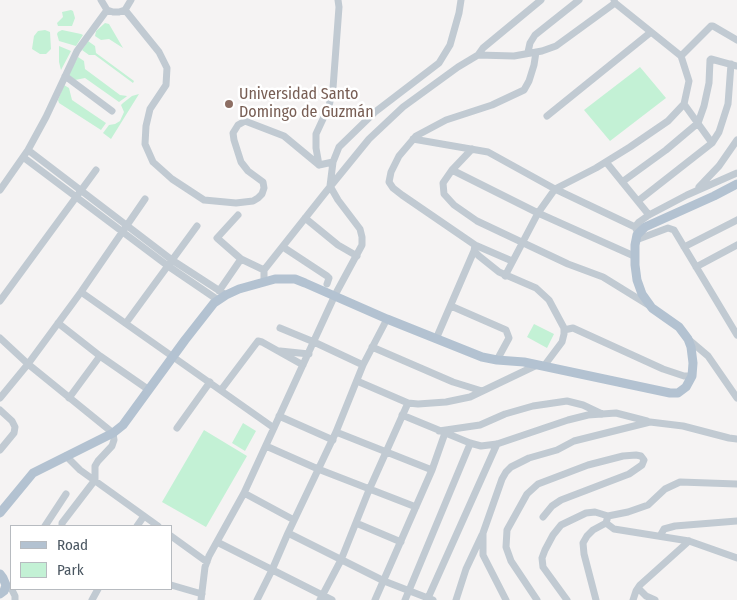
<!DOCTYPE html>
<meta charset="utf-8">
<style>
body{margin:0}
#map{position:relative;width:737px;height:600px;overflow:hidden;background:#f5f3f3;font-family:"Fira Sans Condensed",sans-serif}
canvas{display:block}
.legend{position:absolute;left:10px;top:525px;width:162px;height:65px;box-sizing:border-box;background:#fff;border:1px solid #b7bbc0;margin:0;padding:6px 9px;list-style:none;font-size:15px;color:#4a5661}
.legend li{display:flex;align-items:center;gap:10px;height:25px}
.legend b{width:25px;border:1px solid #b7bbc0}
</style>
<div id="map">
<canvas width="737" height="600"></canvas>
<ul class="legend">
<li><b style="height:6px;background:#b3c2d1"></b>Road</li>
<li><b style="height:14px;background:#c3f1d5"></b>Park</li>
</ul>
</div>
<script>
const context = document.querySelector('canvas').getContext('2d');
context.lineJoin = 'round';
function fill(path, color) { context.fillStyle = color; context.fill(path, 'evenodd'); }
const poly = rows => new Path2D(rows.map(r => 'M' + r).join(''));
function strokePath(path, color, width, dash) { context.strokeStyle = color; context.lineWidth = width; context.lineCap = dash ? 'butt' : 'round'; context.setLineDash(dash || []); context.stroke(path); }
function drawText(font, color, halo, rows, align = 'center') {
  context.font = font + ' "Fira Sans Condensed",sans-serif'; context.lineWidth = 5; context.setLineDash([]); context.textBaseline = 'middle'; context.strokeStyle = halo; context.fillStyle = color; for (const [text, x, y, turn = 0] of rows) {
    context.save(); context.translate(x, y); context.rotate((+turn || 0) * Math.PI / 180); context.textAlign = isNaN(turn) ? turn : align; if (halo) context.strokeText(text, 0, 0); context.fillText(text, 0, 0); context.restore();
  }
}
fill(poly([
 [71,10,73,11,75,18,72,26,58,26,57,23,63,17,62,12],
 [105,23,109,24,123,48,109,39,101,40,95,36,96,31],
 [62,30,81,34,83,35,76,46,59,41,57,34,58,32],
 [38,31,45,30,50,32,51,49,46,54,40,54,32,49,34,36],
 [88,41,95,46,96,53,134,81,133,83,95,55,89,55,82,50],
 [59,46,71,51,61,70,59,62],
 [78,57,84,61,85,69,120,95,127,96,126,97,119,102,85,78,75,80,68,75],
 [640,67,666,98,610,141,584,110],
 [64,85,69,88,72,100,106,123,101,130,59,103,58,100],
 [139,94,111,139,103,133,109,125,115,124,120,121,124,112,121,105,123,103,132,96],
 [534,324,554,334,547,348,527,337],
 [243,423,256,431,245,451,232,443],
 [204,430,247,456,206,527,162,502]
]), '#c3f1d5');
strokePath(poly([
 [101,0,107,10,113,12,119,12,125,10,131,0],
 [125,10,159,52,167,68,166,85,150,109,146,126,145,144,153,162,172,179,204,200,236,203,253,201,258,198,262,194,264,188,263,182,248,171,241,162,234,140,233,133,238,125,245,121,284,136,319,165],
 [528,52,530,43,535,35,579,0],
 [478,55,483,48,541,0],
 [681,56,711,26,713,26,737,40],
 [65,76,112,111],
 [684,104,712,143],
 [547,116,651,32],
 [413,139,488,152,555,189,635,227,638,233],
 [472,149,452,170,443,183,444,194,454,205,477,221,568,264,603,277,650,306],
 [28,150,172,260,226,295],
 [23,157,168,266,218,300],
 [333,162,319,165,316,148,316,134,329,106,333,88,339,7,338,0],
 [606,162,649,215],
 [452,170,538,213,634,256],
 [622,182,666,150,698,123,704,106,709,83,710,60,711,59,737,66],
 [699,187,719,166,737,140],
 [0,190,28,150,46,117,77,51,107,10],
 [638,201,712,143,719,132,728,104,731,64],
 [238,215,217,238,241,259,264,270],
 [305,218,338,245,357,256],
 [635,227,639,222,649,215,687,195,737,173],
 [636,240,668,228,674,230,737,335],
 [475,245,474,251,479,256,499,272,536,288,549,300,564,328,564,334,562,342,544,366],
 [283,247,327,276,329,278,327,284],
 [684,247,737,220],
 [512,261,475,245,402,195,393,188,389,182,391,172,399,156,416,136,446,120,492,105,524,90,529,81,534,65,536,52],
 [696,267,737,245],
 [505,276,538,213,555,189,596,168,630,147,668,121,684,104,689,81,681,56,615,3,614,0],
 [264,281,264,270,325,193,369,139,403,107,458,67,478,55,514,56,542,51,556,46,615,3],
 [219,291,241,259],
 [81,292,274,428],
 [0,301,96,170],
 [451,306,506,330,509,338,497,360],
 [58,323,100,356,149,390],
 [126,323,197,226],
 [280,328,314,342,363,365],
 [564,330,573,328,663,369,684,376,692,376],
 [0,338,28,364,113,433,114,440,112,446,98,461,95,466,95,480,62,523,62,526],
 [436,339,474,251],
 [688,339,708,356,737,398],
 [372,347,453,382,482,391],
 [280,351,309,354],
 [357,381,408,403,418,404,446,402,470,397,537,365],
 [221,390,258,341,262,342,303,365],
 [0,398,28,364,81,292,145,199],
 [69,398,100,356],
 [0,410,12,421,15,427,14,433,0,450],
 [402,415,470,443,481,446,497,444,568,420,588,415,616,413,647,421],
 [279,416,333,440],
 [177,428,210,382],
 [439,431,480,425,505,414,533,406,567,401,583,405,602,414],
 [336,432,432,470],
 [266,446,318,469,416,507],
 [66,456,80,470,158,526],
 [244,493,294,520],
 [356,523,401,542],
 [606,523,608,516,628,512,648,505,665,489,680,482,737,484],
 [45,526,66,494],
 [137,526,144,516],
 [288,533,384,581,433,600],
 [171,536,207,562],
 [660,536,664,529,675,526,737,521],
 [217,542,332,600],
 [6,585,12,590,15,596,15,600],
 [171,585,202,594],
 [638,588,646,596,655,600],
 [428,598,497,444],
 [92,600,98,589],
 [201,600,205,567,209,556,244,493,335,295,362,245,362,237,360,229,338,200,330,186,333,162,339,147,375,112,439,63,450,45,459,13,461,0],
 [257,600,272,570,288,533,336,432,363,365,387,319],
 [320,600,341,560,369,490,408,403],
 [375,600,432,470,445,433],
 [405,600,470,444],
 [456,600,466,569,482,535],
 [506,600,483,555,483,533,502,479,506,472,511,467,529,458,557,450,574,441,650,422,683,426,729,438,737,439],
 [537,600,511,561,506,547,507,530,527,494,538,484,588,465,623,456,636,455,641,456,644,460,642,465,629,474,561,500,552,506,543,517],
 [567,600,543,567,542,558,545,550,553,535,561,525,586,513,595,512,608,516],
 [596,600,584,554,583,543,587,536,593,530,606,523,614,529,689,541,737,558],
 [633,600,636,591,640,585,689,541]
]), '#c1cad2', 7);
strokePath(poly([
 [0,513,33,473,113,433,123,425,185,340,214,303,226,295,239,289,275,279,295,279,305,283,387,319,482,357,497,360,524,362,670,393,678,393,686,387,692,376,693,363,691,347,688,339,679,327,652,308,642,294,637,280,635,265,635,245,637,235,645,227,714,196,737,184],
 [0,574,3,578,6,585,4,591,0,594]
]), '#b3c2d1', 9);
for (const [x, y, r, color] of [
 [229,104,5,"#8d6e63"]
]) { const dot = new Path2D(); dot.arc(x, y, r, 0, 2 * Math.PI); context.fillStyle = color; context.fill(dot); strokePath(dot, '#fff', 2); }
drawText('16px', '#785e54', '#fff', [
 ["Universidad Santo",239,95],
 ["Domingo de Guzmán",239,113]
], 'left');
</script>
